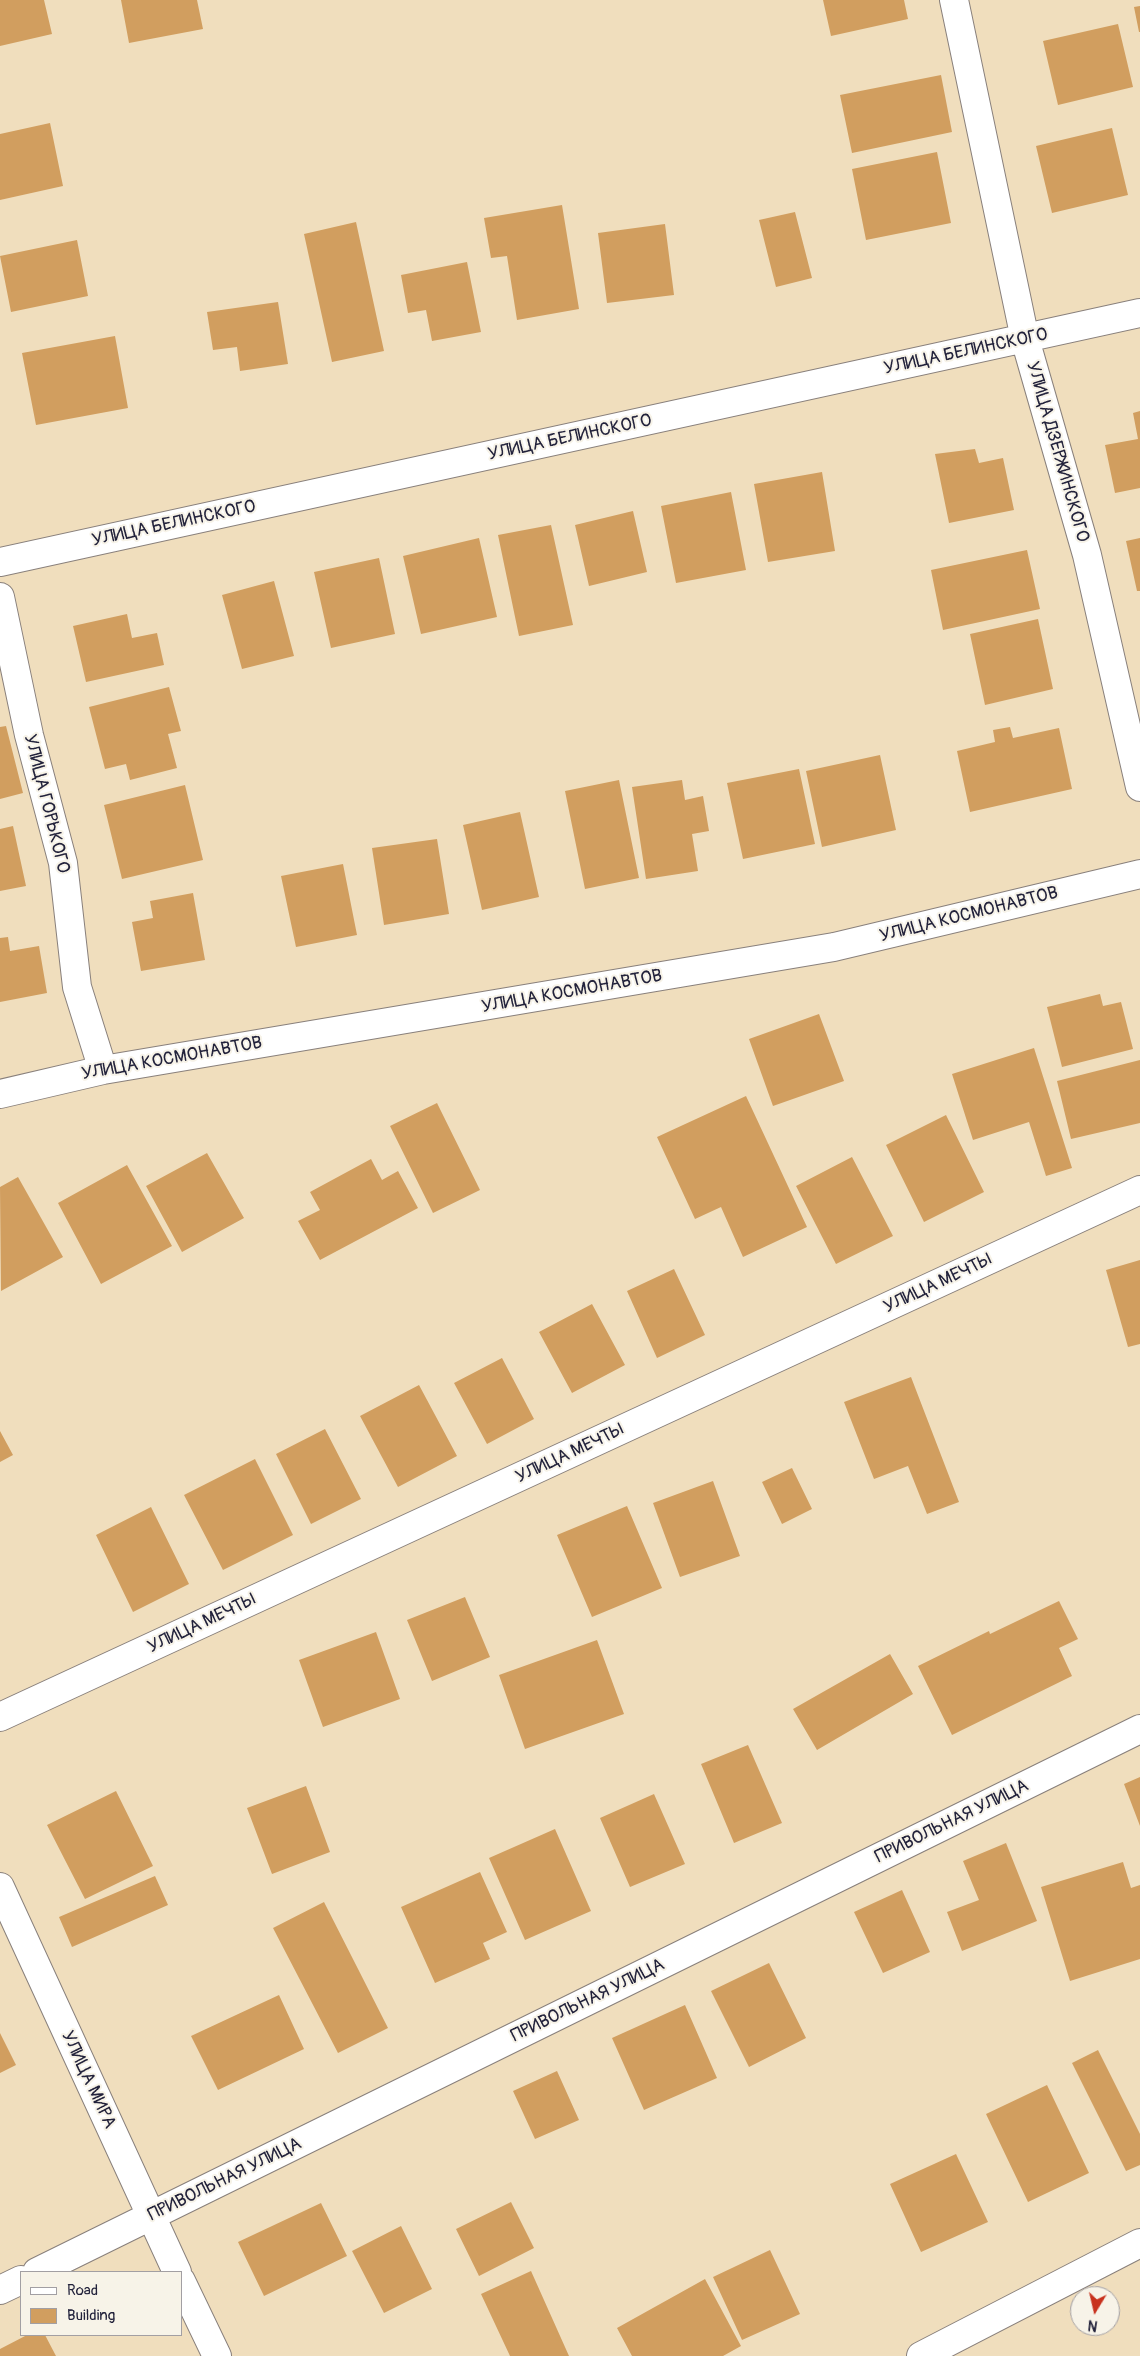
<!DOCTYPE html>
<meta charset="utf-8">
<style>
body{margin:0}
#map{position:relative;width:1140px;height:2356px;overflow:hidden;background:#f0debd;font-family:Pangolin,sans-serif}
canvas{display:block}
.legend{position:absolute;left:20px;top:2271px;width:162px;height:65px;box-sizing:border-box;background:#f7f3e8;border:1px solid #a29fa3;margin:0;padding:6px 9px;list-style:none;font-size:15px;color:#22223b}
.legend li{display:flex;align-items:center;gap:10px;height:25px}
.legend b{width:25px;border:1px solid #a29fa3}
.north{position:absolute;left:1070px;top:2286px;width:50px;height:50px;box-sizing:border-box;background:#f7f3e8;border:1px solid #a29fa3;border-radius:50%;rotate:189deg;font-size:14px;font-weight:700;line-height:20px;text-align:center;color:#22223b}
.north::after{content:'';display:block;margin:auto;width:18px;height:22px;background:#c8321e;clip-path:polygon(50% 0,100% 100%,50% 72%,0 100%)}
</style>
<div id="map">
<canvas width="1140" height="2356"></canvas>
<ul class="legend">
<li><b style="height:6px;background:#fff"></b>Road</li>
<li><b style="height:14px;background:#d19e5f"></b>Building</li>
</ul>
<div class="north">N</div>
</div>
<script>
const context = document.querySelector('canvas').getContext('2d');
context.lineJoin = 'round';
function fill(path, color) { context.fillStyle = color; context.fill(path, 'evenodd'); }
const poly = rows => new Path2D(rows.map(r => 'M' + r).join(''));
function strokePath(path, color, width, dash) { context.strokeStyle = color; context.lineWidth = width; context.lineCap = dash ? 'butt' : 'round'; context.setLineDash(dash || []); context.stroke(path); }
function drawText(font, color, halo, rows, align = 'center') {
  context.font = font + ' Pangolin,sans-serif'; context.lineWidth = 4; context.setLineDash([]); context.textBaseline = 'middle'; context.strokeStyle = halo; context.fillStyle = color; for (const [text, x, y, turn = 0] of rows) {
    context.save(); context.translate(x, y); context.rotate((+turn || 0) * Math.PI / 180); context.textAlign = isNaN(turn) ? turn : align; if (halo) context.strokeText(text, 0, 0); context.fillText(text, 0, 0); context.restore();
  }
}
fill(poly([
 [0,0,44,0,52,34,0,46],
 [121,0,197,0,203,29,129,43],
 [823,0,904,0,908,19,831,36],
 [1140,6,1140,32,1139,32,1134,7],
 [1118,24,1133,87,1058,105,1043,41],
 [941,75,952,132,852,153,840,95],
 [50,123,63,186,0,200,0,134],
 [1112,128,1128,195,1052,213,1036,146],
 [937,152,951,223,866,240,852,169],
 [562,205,579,309,517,320,507,256,491,258,484,218],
 [795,212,812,278,776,287,759,220],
 [356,222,384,351,332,362,304,234],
 [665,224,674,295,607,303,598,233],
 [77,240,88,296,11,312,0,256],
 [467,262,481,332,432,341,426,310,408,313,401,275],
 [278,302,288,364,240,371,237,347,213,350,207,312],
 [115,336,128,408,36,425,22,353],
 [1140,411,1140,488,1115,493,1105,445,1138,439,1133,413],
 [975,449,979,463,1003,458,1014,510,949,523,935,454],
 [822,472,835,551,768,562,754,484],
 [731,492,746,570,676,583,661,506],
 [633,511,647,572,589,586,575,525],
 [551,525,573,625,519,636,498,535],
 [479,538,497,617,421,634,403,556],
 [1140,538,1140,591,1137,591,1126,541],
 [1027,550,1040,609,943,630,931,570],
 [379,558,395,634,331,648,314,572],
 [274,581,294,656,242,669,222,595],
 [127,614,132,638,157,633,164,665,86,682,73,626],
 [1038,619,1053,689,985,705,970,634],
 [169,687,181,731,168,734,177,768,130,780,126,764,105,769,89,707],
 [6,726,23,793,0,799,0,727],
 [1010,727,1013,738,1059,728,1072,789,970,812,957,751,995,742,993,730],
 [880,755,896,830,822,847,806,771],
 [799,769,815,844,743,859,727,783],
 [619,780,639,878,585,889,565,791],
 [682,780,685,800,703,796,709,831,692,834,698,871,646,879,632,787],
 [185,785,203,860,122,879,104,805],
 [520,812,539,897,482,910,463,825],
 [13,826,26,886,0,891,0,829],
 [437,839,449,914,384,925,372,848],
 [343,864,357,935,296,947,281,876],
 [193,893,205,960,141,971,132,922,153,918,150,901],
 [8,937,10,951,39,946,47,993,0,1002,0,938],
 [1100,994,1103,1006,1121,1002,1133,1049,1062,1067,1047,1007],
 [819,1014,844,1081,773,1106,749,1039],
 [1034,1048,1072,1168,1046,1176,1029,1122,973,1140,952,1074],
 [1140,1060,1140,1123,1071,1139,1057,1081],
 [746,1096,807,1227,743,1257,721,1207,695,1219,657,1137],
 [437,1103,480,1190,433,1213,390,1126],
 [946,1115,984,1192,924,1222,886,1145],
 [207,1153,244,1218,182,1252,146,1186],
 [852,1157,893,1236,836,1264,796,1186],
 [371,1159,382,1180,398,1171,418,1208,320,1260,298,1221,320,1210,310,1192],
 [127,1165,172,1246,101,1284,58,1203],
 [18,1177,63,1257,1,1291,0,1187],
 [1140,1260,1140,1344,1128,1347,1106,1270],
 [674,1269,705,1335,657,1358,627,1291],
 [592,1304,625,1365,572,1393,539,1332],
 [502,1358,534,1419,487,1444,454,1383],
 [911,1377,959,1502,927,1514,908,1466,874,1479,844,1402],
 [419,1385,457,1456,398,1487,360,1416],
 [325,1429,361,1499,311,1524,276,1454],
 [0,1431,13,1455,0,1462],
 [255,1459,293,1535,223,1570,184,1495],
 [792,1468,812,1509,782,1524,762,1482],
 [713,1481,740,1556,680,1577,653,1503],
 [627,1506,662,1588,592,1617,557,1535],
 [151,1507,189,1584,133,1612,96,1535],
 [465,1597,490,1657,432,1681,407,1620],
 [1059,1601,1078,1639,1059,1648,1072,1676,952,1735,918,1666,989,1631,990,1634],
 [376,1632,400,1699,323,1727,299,1660],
 [597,1640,624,1714,525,1749,499,1675],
 [890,1654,913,1694,817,1750,793,1709],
 [748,1745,782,1823,734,1843,701,1764],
 [1140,1777,1140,1826,1124,1784],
 [306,1786,330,1852,272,1874,247,1808],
 [116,1791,153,1866,85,1899,47,1825],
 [654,1794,685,1864,630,1887,600,1818],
 [555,1829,591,1911,525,1940,489,1858],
 [1006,1843,1037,1921,962,1951,947,1912,979,1900,963,1861],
 [1123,1862,1131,1888,1140,1885,1140,1959,1070,1981,1041,1887],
 [480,1872,507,1932,483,1943,490,1959,435,1983,401,1907],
 [155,1876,168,1905,72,1947,59,1917],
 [902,1890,930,1952,883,1973,854,1912],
 [324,1902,388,2028,338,2053,273,1928],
 [769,1963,806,2038,749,2067,711,1991],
 [279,1995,304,2049,218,2090,191,2036],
 [685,2005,717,2078,644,2110,612,2038],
 [0,2033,16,2065,0,2073],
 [1098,2050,1140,2134,1140,2165,1126,2171,1072,2063],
 [557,2071,579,2120,535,2139,513,2091],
 [1047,2085,1089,2173,1028,2202,986,2114],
 [956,2154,988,2222,921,2252,890,2184],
 [511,2202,534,2248,479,2276,456,2229],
 [321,2203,347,2256,264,2296,238,2242],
 [401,2226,432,2289,384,2313,352,2251],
 [770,2250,800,2314,742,2340,713,2277],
 [531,2271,569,2356,510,2356,481,2294],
 [705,2279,741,2346,723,2356,632,2356,617,2328],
 [27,2335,45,2335,56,2356,0,2356,0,2349]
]), '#d19e5f');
const minor = poly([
 [954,0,1025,339,1087,555,1140,787],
 [0,562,1140,313],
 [0,597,29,735,63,863,77,987,103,1070],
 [0,1094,103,1070,834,947,1140,874],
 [0,1717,1140,1190],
 [0,1887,177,2272],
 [37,2272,1140,1729],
 [181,2281,217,2356],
 [0,2290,21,2280],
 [921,2356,1140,2243]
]);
strokePath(minor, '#89807c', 30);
strokePath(minor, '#fff', 28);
drawText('18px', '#22223b', '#f7f3e8', [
 ["УЛИЦА БЕЛИНСКОГО",966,352,-12],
 ["УЛИЦА БЕЛИНСКОГО",570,438,-12],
 ["УЛИЦА ДЗЕРЖИНСКОГО",1057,452,74],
 ["УЛИЦА БЕЛИНСКОГО",174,524,-12],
 ["УЛИЦА ГОРЬКОГО",46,804,76],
 ["УЛИЦА КОСМОНАВТОВ",969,915,-14],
 ["УЛИЦА КОСМОНАВТОВ",572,992,-10],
 ["УЛИЦА КОСМОНАВТОВ",172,1059,-10],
 ["УЛИЦА МЕЧТЫ",938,1284,-25],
 ["УЛИЦА МЕЧТЫ",570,1454,-25],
 ["УЛИЦА МЕЧТЫ",202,1624,-25],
 ["ПРИВОЛЬНАЯ УЛИЦА",952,1822,-26],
 ["ПРИВОЛЬНАЯ УЛИЦА",588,2001,-26],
 ["УЛИЦА МИРА",88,2080,65],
 ["ПРИВОЛЬНАЯ УЛИЦА",225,2180,-26]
]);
</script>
